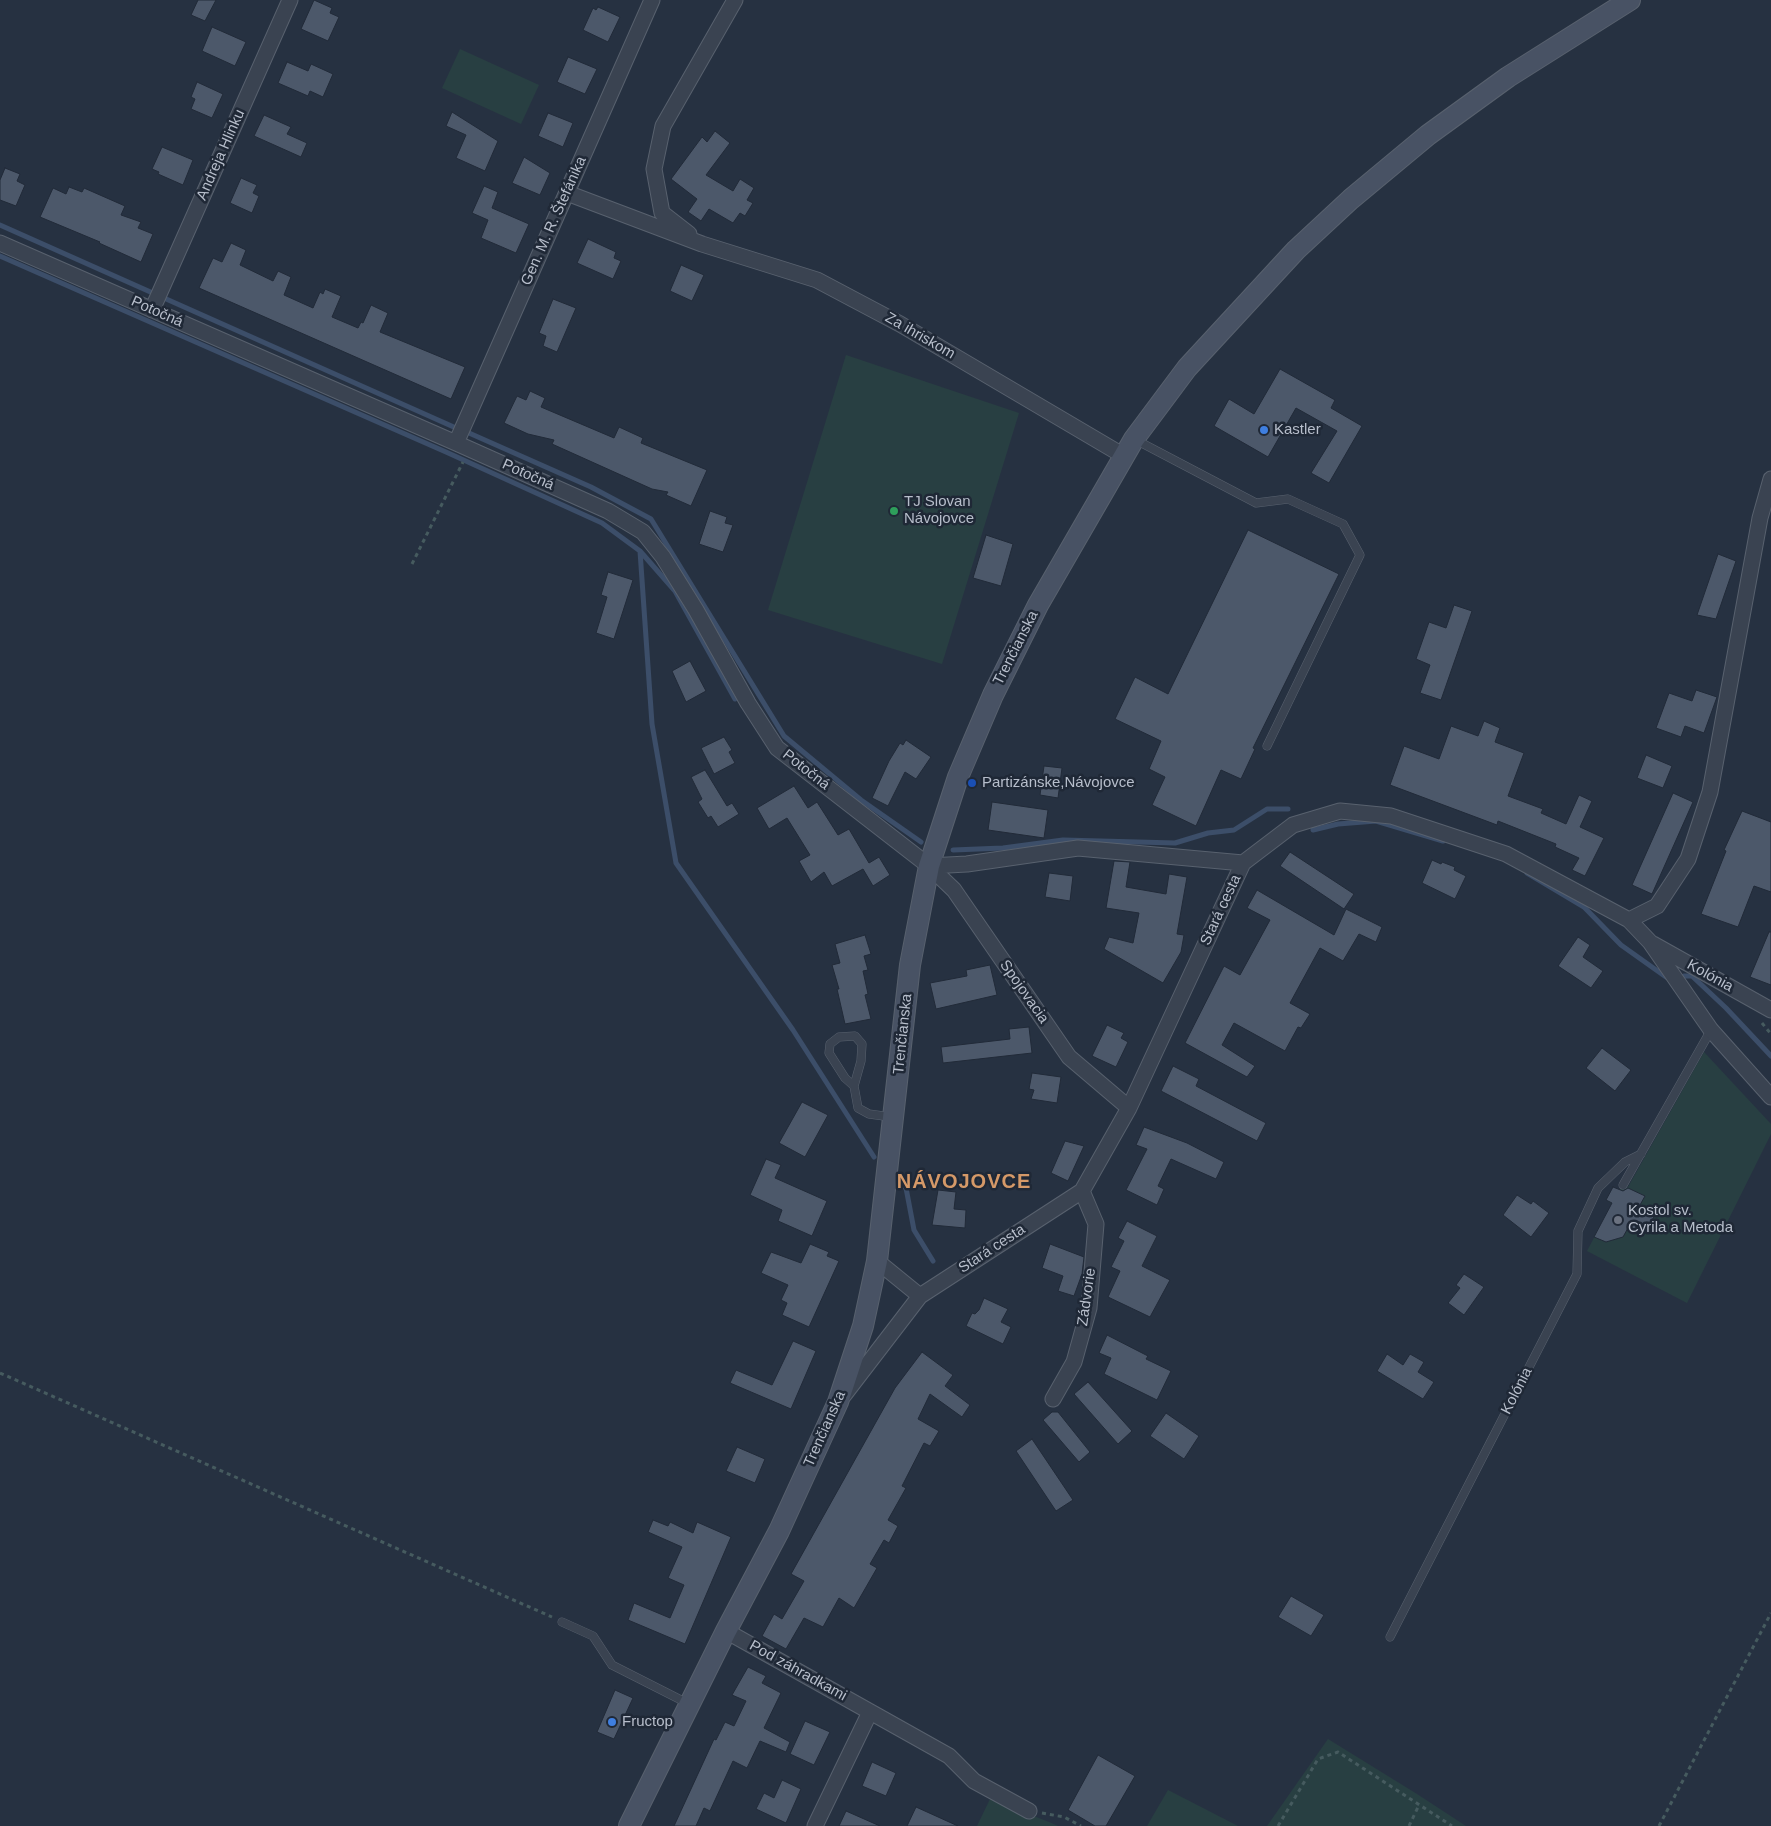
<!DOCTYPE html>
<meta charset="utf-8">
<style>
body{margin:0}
canvas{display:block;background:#263141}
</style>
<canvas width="1771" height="1826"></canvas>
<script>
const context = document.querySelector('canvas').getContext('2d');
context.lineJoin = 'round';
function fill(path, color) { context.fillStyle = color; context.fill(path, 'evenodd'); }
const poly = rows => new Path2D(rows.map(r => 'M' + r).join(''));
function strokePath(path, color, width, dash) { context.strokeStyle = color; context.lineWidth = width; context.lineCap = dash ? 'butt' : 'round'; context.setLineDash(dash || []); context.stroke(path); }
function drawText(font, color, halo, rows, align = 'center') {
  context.font = font + ' Arial,sans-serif'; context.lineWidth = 5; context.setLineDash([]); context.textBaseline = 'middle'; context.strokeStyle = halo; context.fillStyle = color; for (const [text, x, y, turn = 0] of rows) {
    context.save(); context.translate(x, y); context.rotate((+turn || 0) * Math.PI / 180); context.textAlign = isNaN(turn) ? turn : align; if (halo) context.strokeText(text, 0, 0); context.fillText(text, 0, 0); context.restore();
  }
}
fill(poly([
 [460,49,539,85,521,124,442,88],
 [846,355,1019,413,942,664,768,610],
 [1704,1052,1771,1124,1771,1134,1687,1303,1587,1251,1612,1204,1606,1200,1613,1187,1619,1190,1622,1185,1628,1187],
 [1328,1739,1417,1794,1466,1826,1267,1826],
 [1168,1790,1238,1826,1147,1826],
 [990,1799,1049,1822,1058,1826,977,1826]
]), '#283f42');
strokePath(poly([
 [0,225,456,428],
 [0,256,446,452,602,523,640,551,675,591,735,699],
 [469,433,591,487,651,519,784,736,861,800,921,842],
 [640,551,652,724,676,863,793,1030,874,1157],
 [1313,830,1338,824,1376,821,1443,841],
 [953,850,1003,848,1063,840,1175,843,1208,833,1234,830,1267,809,1288,809],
 [1527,873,1584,907,1621,945,1666,977],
 [1684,976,1692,976,1726,1008,1771,1056],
 [900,1183,906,1188,914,1230,933,1261]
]), '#3c4e69', 5);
const building = poly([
 [198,0,216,0,205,21,191,15,198,0],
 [314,0,332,8,330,13,339,17,328,41,301,29,314,0],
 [598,7,620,17,608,42,583,30,593,8,596,10,598,7],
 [212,27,246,42,235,66,202,51,212,27],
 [568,57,597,69,585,94,557,82,568,57],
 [287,62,308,71,311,64,333,74,323,97,310,91,308,96,278,83,287,62],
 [197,82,223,94,212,118,191,109,195,99,191,97,197,82],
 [452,112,498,141,485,171,456,158,466,135,446,126,452,112],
 [548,113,573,123,563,147,538,136,548,113],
 [264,115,291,127,287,134,307,143,301,157,254,136,264,115],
 [715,131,730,143,706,175,733,191,740,179,754,188,747,200,753,203,745,216,740,213,733,223,709,209,701,221,688,212,697,199,671,179,702,137,707,142,715,131],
 [162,147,193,160,183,185,158,174,159,172,152,169,162,147],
 [524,157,550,173,540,195,512,183,524,157],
 [5,168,20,174,17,181,25,185,16,206,0,200,0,180,5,168],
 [241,178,257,185,253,193,259,196,252,213,230,203,241,178],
 [484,186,498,192,492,208,529,224,516,253,481,238,488,220,472,213,484,186],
 [69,187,82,192,84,188,125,206,121,215,141,222,138,228,153,234,141,262,99,243,100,242,40,217,53,188,66,194,69,187],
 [588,239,616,252,614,258,621,261,613,279,577,263,588,239],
 [231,243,246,250,240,265,273,281,278,271,291,277,284,295,313,308,320,292,323,294,325,289,341,296,332,317,358,328,361,322,363,323,371,305,388,313,380,332,465,367,451,399,199,288,213,258,222,262,231,243],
 [681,265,704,275,692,301,670,291,681,265],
 [553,299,576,308,557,352,543,346,546,336,539,333,553,299],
 [1280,369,1335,400,1331,408,1362,426,1329,483,1311,473,1337,431,1296,408,1268,457,1214,426,1229,399,1254,414,1280,369],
 [530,391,545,398,541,407,614,438,619,427,643,438,641,443,707,470,691,506,666,495,668,492,652,489,552,444,554,440,528,434,504,423,517,396,526,400,530,391],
 [710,511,727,517,725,523,733,525,723,552,699,544,710,511],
 [1248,530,1339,574,1253,748,1255,749,1241,779,1221,770,1196,826,1152,805,1165,777,1149,769,1161,741,1115,719,1135,677,1168,694,1248,530],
 [986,535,1013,544,1001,586,973,578,986,535],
 [1718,554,1736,561,1716,619,1697,615,1718,554],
 [608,572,633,580,614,639,596,633,607,597,601,595,608,572],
 [1454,605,1472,611,1441,700,1420,693,1430,665,1416,659,1429,622,1446,628,1454,605],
 [690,661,706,691,686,702,672,671,690,661],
 [1696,690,1717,697,1704,733,1685,726,1681,737,1656,728,1669,693,1692,701,1696,690],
 [1484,721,1500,728,1495,742,1524,753,1508,796,1543,809,1541,813,1566,824,1579,795,1592,801,1580,827,1604,838,1585,876,1572,870,1579,858,1555,847,1556,844,1498,821,1497,825,1390,785,1404,746,1439,759,1451,726,1478,736,1484,721],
 [724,737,732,750,729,752,735,763,714,774,701,748,724,737],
 [906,740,931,757,916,779,905,772,888,806,872,798,889,761,900,743,903,745,906,740],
 [1646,755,1672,766,1663,788,1637,778,1646,755],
 [1044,766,1062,768,1058,798,1040,795,1044,766],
 [705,770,727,806,732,803,739,814,718,827,711,816,708,818,698,802,702,799,691,777,705,770],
 [794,786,808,808,817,802,838,835,849,829,869,863,879,857,890,875,873,886,863,869,832,886,824,872,811,882,799,861,810,855,787,818,769,829,757,808,794,786],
 [1673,793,1693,802,1652,894,1632,885,1673,793],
 [992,802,1048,810,1044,838,988,830,992,802],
 [1742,811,1771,822,1771,892,1754,886,1738,927,1701,914,1726,851,1724,850,1742,811],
 [1290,852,1354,894,1344,909,1280,866,1290,852],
 [1432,860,1441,864,1442,862,1455,867,1454,870,1466,876,1455,899,1422,883,1432,860],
 [1114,861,1130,862,1126,887,1166,894,1169,874,1187,877,1177,934,1184,935,1181,952,1163,983,1104,949,1109,937,1133,943,1139,913,1106,908,1114,861],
 [1049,873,1073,876,1070,901,1045,897,1049,873],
 [1257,890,1334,935,1346,909,1382,927,1376,942,1359,934,1343,961,1320,948,1290,1003,1310,1014,1301,1028,1298,1027,1285,1051,1234,1023,1222,1045,1255,1066,1247,1077,1185,1043,1224,966,1240,975,1270,920,1247,908,1257,890],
 [1769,932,1771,932,1771,985,1750,977,1769,932],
 [865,935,871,954,864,956,868,970,863,971,868,994,865,995,871,1019,845,1024,837,989,839,989,832,965,840,963,835,944,865,935],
 [1578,937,1590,945,1583,957,1603,971,1591,988,1558,966,1578,937],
 [990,965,997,995,936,1009,930,983,967,976,966,970,990,965],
 [1107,1025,1124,1033,1121,1038,1128,1042,1116,1067,1092,1056,1107,1025],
 [1029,1027,1032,1053,943,1063,941,1047,1010,1039,1009,1029,1029,1027],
 [1602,1048,1631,1070,1615,1091,1586,1068,1602,1048],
 [1173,1066,1199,1079,1196,1086,1266,1123,1257,1141,1161,1091,1173,1066],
 [1032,1073,1061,1077,1057,1103,1031,1099,1034,1090,1029,1089,1032,1073],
 [802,1102,828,1115,805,1157,779,1143,802,1102],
 [1144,1127,1187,1143,1224,1162,1216,1179,1171,1159,1158,1186,1164,1189,1157,1205,1126,1190,1147,1149,1136,1145,1144,1127],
 [1065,1141,1084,1146,1068,1181,1051,1173,1065,1141],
 [766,1159,781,1165,775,1178,827,1201,812,1236,778,1221,782,1210,750,1195,766,1159],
 [1613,1187,1623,1191,1628,1188,1645,1196,1640,1205,1653,1213,1651,1216,1654,1217,1645,1230,1628,1228,1623,1237,1606,1242,1594,1237,1612,1203,1606,1200,1613,1187],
 [938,1190,956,1192,954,1209,966,1210,965,1228,932,1225,938,1190],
 [1517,1195,1531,1204,1533,1201,1549,1213,1531,1237,1503,1215,1517,1195],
 [1127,1221,1157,1236,1142,1266,1170,1280,1150,1317,1108,1297,1120,1271,1111,1267,1124,1241,1118,1238,1127,1221],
 [810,1244,829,1252,827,1256,839,1261,809,1327,782,1315,787,1303,781,1300,788,1285,761,1273,771,1252,801,1263,810,1244],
 [1050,1244,1084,1257,1082,1274,1074,1296,1058,1291,1063,1276,1042,1268,1050,1244],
 [1464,1274,1484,1287,1464,1315,1448,1303,1460,1288,1456,1285,1464,1274],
 [984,1298,1008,1309,1001,1322,1011,1327,1003,1344,966,1326,972,1313,975,1314,979,1310,984,1298],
 [1107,1335,1148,1356,1146,1359,1171,1371,1157,1400,1104,1374,1111,1358,1099,1353,1107,1335],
 [793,1341,816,1351,791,1409,730,1383,736,1370,772,1385,793,1341],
 [922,1352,953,1375,945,1386,970,1405,962,1417,930,1394,918,1419,939,1431,930,1446,924,1443,902,1486,906,1488,888,1520,898,1526,889,1543,884,1540,870,1564,877,1568,854,1608,839,1598,823,1627,804,1618,786,1649,762,1636,774,1614,782,1619,804,1581,791,1574,895,1388,922,1352],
 [1387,1354,1403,1365,1410,1354,1424,1362,1418,1372,1434,1382,1423,1399,1377,1371,1387,1354],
 [1088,1382,1132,1431,1118,1444,1074,1394,1088,1382],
 [1052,1412,1058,1412,1090,1452,1079,1462,1043,1420,1052,1412],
 [1166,1413,1199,1436,1184,1459,1150,1436,1166,1413],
 [1032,1439,1073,1500,1056,1511,1016,1451,1032,1439],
 [737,1447,765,1459,755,1483,726,1471,737,1447],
 [653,1520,668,1526,670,1522,693,1533,697,1522,731,1537,685,1644,628,1620,634,1603,670,1618,684,1585,668,1578,682,1547,648,1532,653,1520],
 [1291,1596,1324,1615,1311,1636,1278,1617,1291,1596],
 [748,1667,766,1676,762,1683,781,1693,764,1728,790,1742,786,1752,760,1741,747,1768,733,1761,710,1811,704,1808,696,1826,674,1826,714,1739,716,1740,725,1722,734,1726,746,1701,732,1695,748,1667],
 [615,1690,633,1698,614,1739,597,1732,615,1690],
 [805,1721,830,1732,814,1765,790,1754,805,1721],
 [1098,1755,1135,1776,1106,1826,1095,1826,1068,1810,1098,1755],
 [872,1762,896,1773,886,1796,862,1786,872,1762],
 [782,1780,801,1789,786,1823,756,1809,764,1793,774,1798,782,1780],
 [916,1807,958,1826,907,1826,916,1807],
 [846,1811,880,1826,839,1826,846,1811]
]);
fill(building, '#4c586a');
strokePath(building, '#212a38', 1);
const lane = poly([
 [1134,439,1256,503,1288,499,1343,524,1360,555,1267,746],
 [854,1086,845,1078,829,1053,830,1044,839,1037,855,1036,862,1044,861,1061,854,1086,858,1108,869,1114,891,1117],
 [1623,1185,1711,1030],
 [562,1622,593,1636,612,1665,689,1704],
 [1390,1637,1577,1274,1578,1231,1598,1188,1625,1162,1641,1154]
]);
const street = poly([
 [567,193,702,244,817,280,900,324,1124,456],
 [689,234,662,213,654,169,663,126,735,0],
 [0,243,456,443,608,511,643,532,663,557,696,610,748,703,777,748,929,866,954,890,1069,1057,1129,1108],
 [152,310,290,0],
 [456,443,652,0],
 [929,866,967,864,1078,848,1243,863],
 [1629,920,1657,906,1688,859,1710,792,1760,518,1771,479],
 [1653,944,1771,1010],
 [920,1296,1082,1191,1129,1108,1243,863,1293,825,1340,811,1391,816,1506,854,1629,920,1650,942,1711,1030,1771,1097],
 [844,1395,920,1296,877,1261],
 [1053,1399,1074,1362,1089,1308,1096,1224,1082,1191],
 [726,1631,949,1756,974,1781,1029,1811],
 [815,1826,870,1712]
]);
const secondary = poly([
 [629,1826,726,1631,779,1531,838,1402,863,1326,877,1261,910,965,929,866,958,777,993,695,1038,605,1134,439,1187,368,1296,250,1351,199,1428,135,1508,77,1630,0]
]);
strokePath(lane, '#58616e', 9);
strokePath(street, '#58616e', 17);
strokePath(secondary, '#58616e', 22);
strokePath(poly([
 [412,564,463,462],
 [1762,1023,1771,1034],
 [0,1373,552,1617],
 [1042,1813,1064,1817,1081,1826],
 [1278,1826,1318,1759,1338,1752,1452,1826],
 [1409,1826,1419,1805],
 [1659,1826,1771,1613]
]), '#465b5f', 3, [4, 4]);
strokePath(lane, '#3a4351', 8);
strokePath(street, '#3a4351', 15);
strokePath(secondary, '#485264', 20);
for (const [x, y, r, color] of [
 [1264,430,5,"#3f7fe0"],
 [894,511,5,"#2e9e5b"],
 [972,783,5,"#1a4fb4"],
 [1618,1220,5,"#6b7280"],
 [612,1722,5,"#3f7fe0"]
]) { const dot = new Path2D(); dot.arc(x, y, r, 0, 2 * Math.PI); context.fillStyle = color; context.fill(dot); strokePath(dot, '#1f2836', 2); }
drawText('15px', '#b7becb', '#1f2836', [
 ["Andreja Hlinku",221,155,-66],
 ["Gen. M. R. Štefánika",554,221,-66],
 ["Potočná",157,312,24],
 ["Za ihriskom",920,336,30],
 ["Potočná",528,475,24],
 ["Trenčianska",1016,648,-63],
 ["Potočná",806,770,38],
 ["Stará cesta",1221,910,-65],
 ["Kolónia",1710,976,29],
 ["Spojovacia",1024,992,55],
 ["Trenčianska",903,1034,-84],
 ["Stará cesta",992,1249,-33],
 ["Zádvorie",1087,1297,-82],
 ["Kolónia",1517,1391,-63],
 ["Trenčianska",825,1429,-66],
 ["Pod záhradkami",798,1671,29]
]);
drawText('15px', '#b7becb', '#1f2836', [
 ["Kastler",1274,430],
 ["TJ Slovan",904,502],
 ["Návojovce",904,519],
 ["Partizánske,Návojovce",982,783],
 ["Kostol sv.",1628,1211],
 ["Cyrila a Metoda",1628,1228],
 ["Fructop",622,1722]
], 'left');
context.letterSpacing = '1px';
drawText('bold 20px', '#d59968', '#1f2836', [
 ["NÁVOJOVCE",964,1182]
]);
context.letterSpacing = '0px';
</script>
